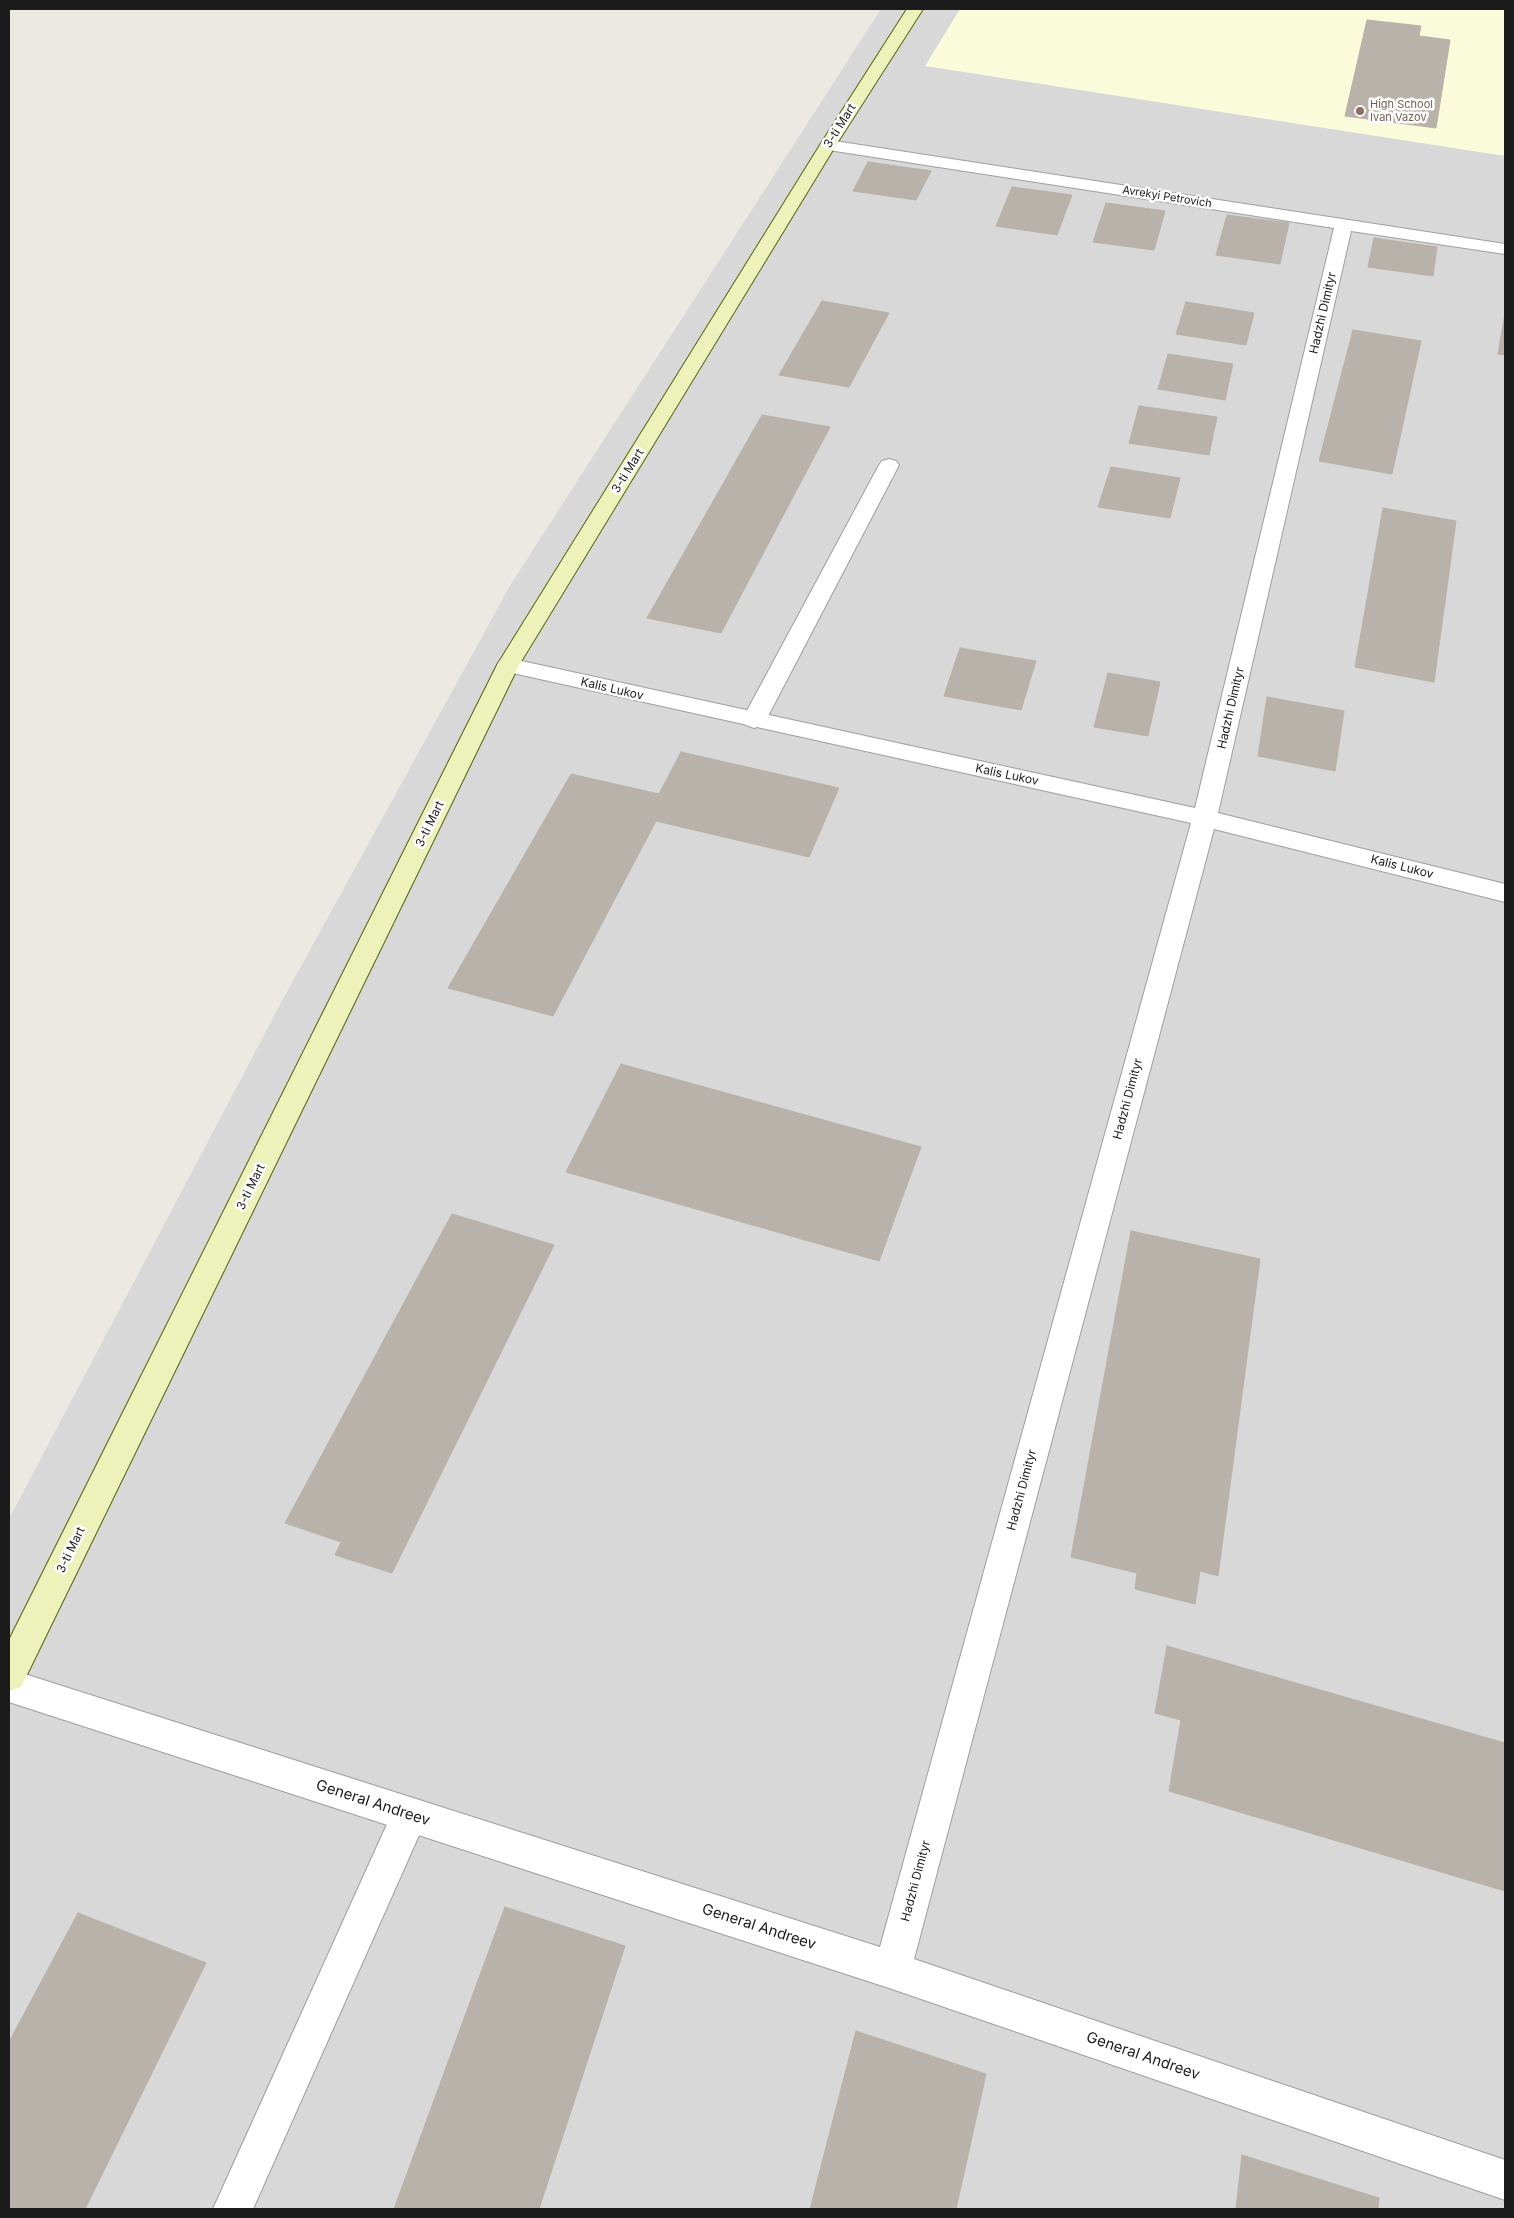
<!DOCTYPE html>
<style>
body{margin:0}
#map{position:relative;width:1514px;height:2218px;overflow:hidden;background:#ebe9e1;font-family:Inter,sans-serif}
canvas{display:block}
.frame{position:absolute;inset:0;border:10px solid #1b1b1b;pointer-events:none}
</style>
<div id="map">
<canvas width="1514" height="2218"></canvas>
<div class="frame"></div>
</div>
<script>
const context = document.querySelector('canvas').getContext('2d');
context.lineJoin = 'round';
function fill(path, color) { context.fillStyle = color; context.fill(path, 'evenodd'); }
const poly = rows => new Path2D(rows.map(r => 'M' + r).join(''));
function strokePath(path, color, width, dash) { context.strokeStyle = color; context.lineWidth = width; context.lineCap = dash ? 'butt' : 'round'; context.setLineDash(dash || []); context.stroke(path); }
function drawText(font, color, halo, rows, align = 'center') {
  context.font = font + ' Inter,sans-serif'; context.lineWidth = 5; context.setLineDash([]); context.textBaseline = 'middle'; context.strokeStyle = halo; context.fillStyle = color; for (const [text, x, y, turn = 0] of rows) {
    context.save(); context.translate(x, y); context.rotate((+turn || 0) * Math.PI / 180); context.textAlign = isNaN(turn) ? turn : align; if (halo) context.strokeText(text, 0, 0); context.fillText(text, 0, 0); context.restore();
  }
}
fill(poly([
 [881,9,1505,9,1505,2209,9,2209,9,1519,282,1001,511,584]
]), '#d9d8d8');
fill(poly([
 [960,9,1505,9,1505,156,925,66]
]), '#f9fbdb');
const building = poly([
 [1367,20,1421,26,1419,36,1450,40,1436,128,1345,116,1367,20],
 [868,162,931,171,916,200,853,191,868,162],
 [1012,187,1072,195,1057,235,996,226,1012,187],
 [1106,203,1165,211,1154,250,1093,242,1106,203],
 [1227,215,1289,223,1280,264,1216,255,1227,215],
 [1374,238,1437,247,1433,276,1368,267,1374,238],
 [822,301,889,313,849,387,779,375,822,301],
 [1186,302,1254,313,1246,345,1176,334,1186,302],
 [1505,313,1505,355,1498,354,1505,313],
 [1353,330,1421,341,1392,474,1319,461,1353,330],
 [1168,354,1233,364,1225,400,1158,389,1168,354],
 [1139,406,1217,417,1209,455,1129,443,1139,406],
 [762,415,830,427,721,633,647,618,762,415],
 [1111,467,1180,478,1170,518,1098,507,1111,467],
 [1383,508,1456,521,1434,682,1355,667,1383,508],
 [960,648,1036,661,1021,710,944,696,960,648],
 [1108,673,1160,682,1148,736,1094,727,1108,673],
 [1267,697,1344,711,1335,771,1258,756,1267,697],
 [681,752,839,788,809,857,656,821,553,1016,448,988,571,774,659,794,681,752],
 [621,1064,921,1147,879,1261,566,1172,621,1064],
 [452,1214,554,1245,392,1573,335,1555,341,1542,285,1523,452,1214],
 [1131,1231,1260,1259,1218,1576,1200,1571,1195,1604,1135,1589,1137,1573,1071,1557,1131,1231],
 [1167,1646,1505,1743,1505,1891,1169,1791,1181,1720,1155,1713,1167,1646],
 [505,1907,625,1946,539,2209,394,2209,505,1907],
 [78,1913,206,1963,85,2209,9,2209,9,2042,78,1913],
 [856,2031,986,2074,956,2209,810,2209,856,2031],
 [1242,2155,1379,2198,1378,2209,1236,2209,1242,2155]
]);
fill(building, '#b8b2ab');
strokePath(building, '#bbb0a5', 1);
const lane = poly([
 [889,459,896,461,899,465,766,720,762,725,754,728,746,725,742,720,879,465,882,461,889,459],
 [410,1797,423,1802,428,1815,253,2209,213,2209,397,1802,410,1797]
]);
const street = poly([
 [828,140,1505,244,1505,254,1351,231,1218,813,1505,884,1505,902,1214,829,914,1959,1505,2160,1505,2200,892,1989,9,1702,9,1669,880,1947,1191,823,508,672,500,670,497,665,500,660,508,658,1195,808,1334,228,822,149,820,145,822,141,828,140]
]);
const secondary = poly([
 [907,9,923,9,836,145,519,665,21,1687,9,1691,9,1640,497,665,820,145,907,9]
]);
strokePath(lane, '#9f9f9f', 2);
strokePath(street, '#9f9f9f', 2);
strokePath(secondary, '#56640f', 2);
fill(lane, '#fff');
fill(street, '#fff');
fill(secondary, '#ecf2b9');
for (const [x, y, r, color] of [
 [1360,111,5,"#8d6e63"]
]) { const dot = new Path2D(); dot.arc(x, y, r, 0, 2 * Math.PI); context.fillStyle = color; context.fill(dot); strokePath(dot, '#fff', 2); }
drawText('11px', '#785e54', '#fff', [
 ["High School",1370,105],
 ["Ivan Vazov",1370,118]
], 'left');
drawText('11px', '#1b1b1b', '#fff', [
 ["Avrekyi Petrovich",1167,197,9]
]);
drawText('12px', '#1b1b1b', '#fff', [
 ["3-ti Mart",840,126,-58],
 ["Hadzhi Dimityr",1323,313,-77],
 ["3-ti Mart",628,471,-58],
 ["Kalis Lukov",612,689,13],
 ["Hadzhi Dimityr",1231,708,-77],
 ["Kalis Lukov",1007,775,12],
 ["3-ti Mart",430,824,-64],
 ["Kalis Lukov",1402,867,14],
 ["Hadzhi Dimityr",1128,1099,-75],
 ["3-ti Mart",251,1187,-64],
 ["Hadzhi Dimityr",1022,1490,-75],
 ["3-ti Mart",71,1550,-64],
 ["Hadzhi Dimityr",916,1881,-75]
]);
drawText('15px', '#1b1b1b', '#fff', [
 ["General Andreev",373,1803,18],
 ["General Andreev",759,1927,18],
 ["General Andreev",1143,2056,19]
]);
</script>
